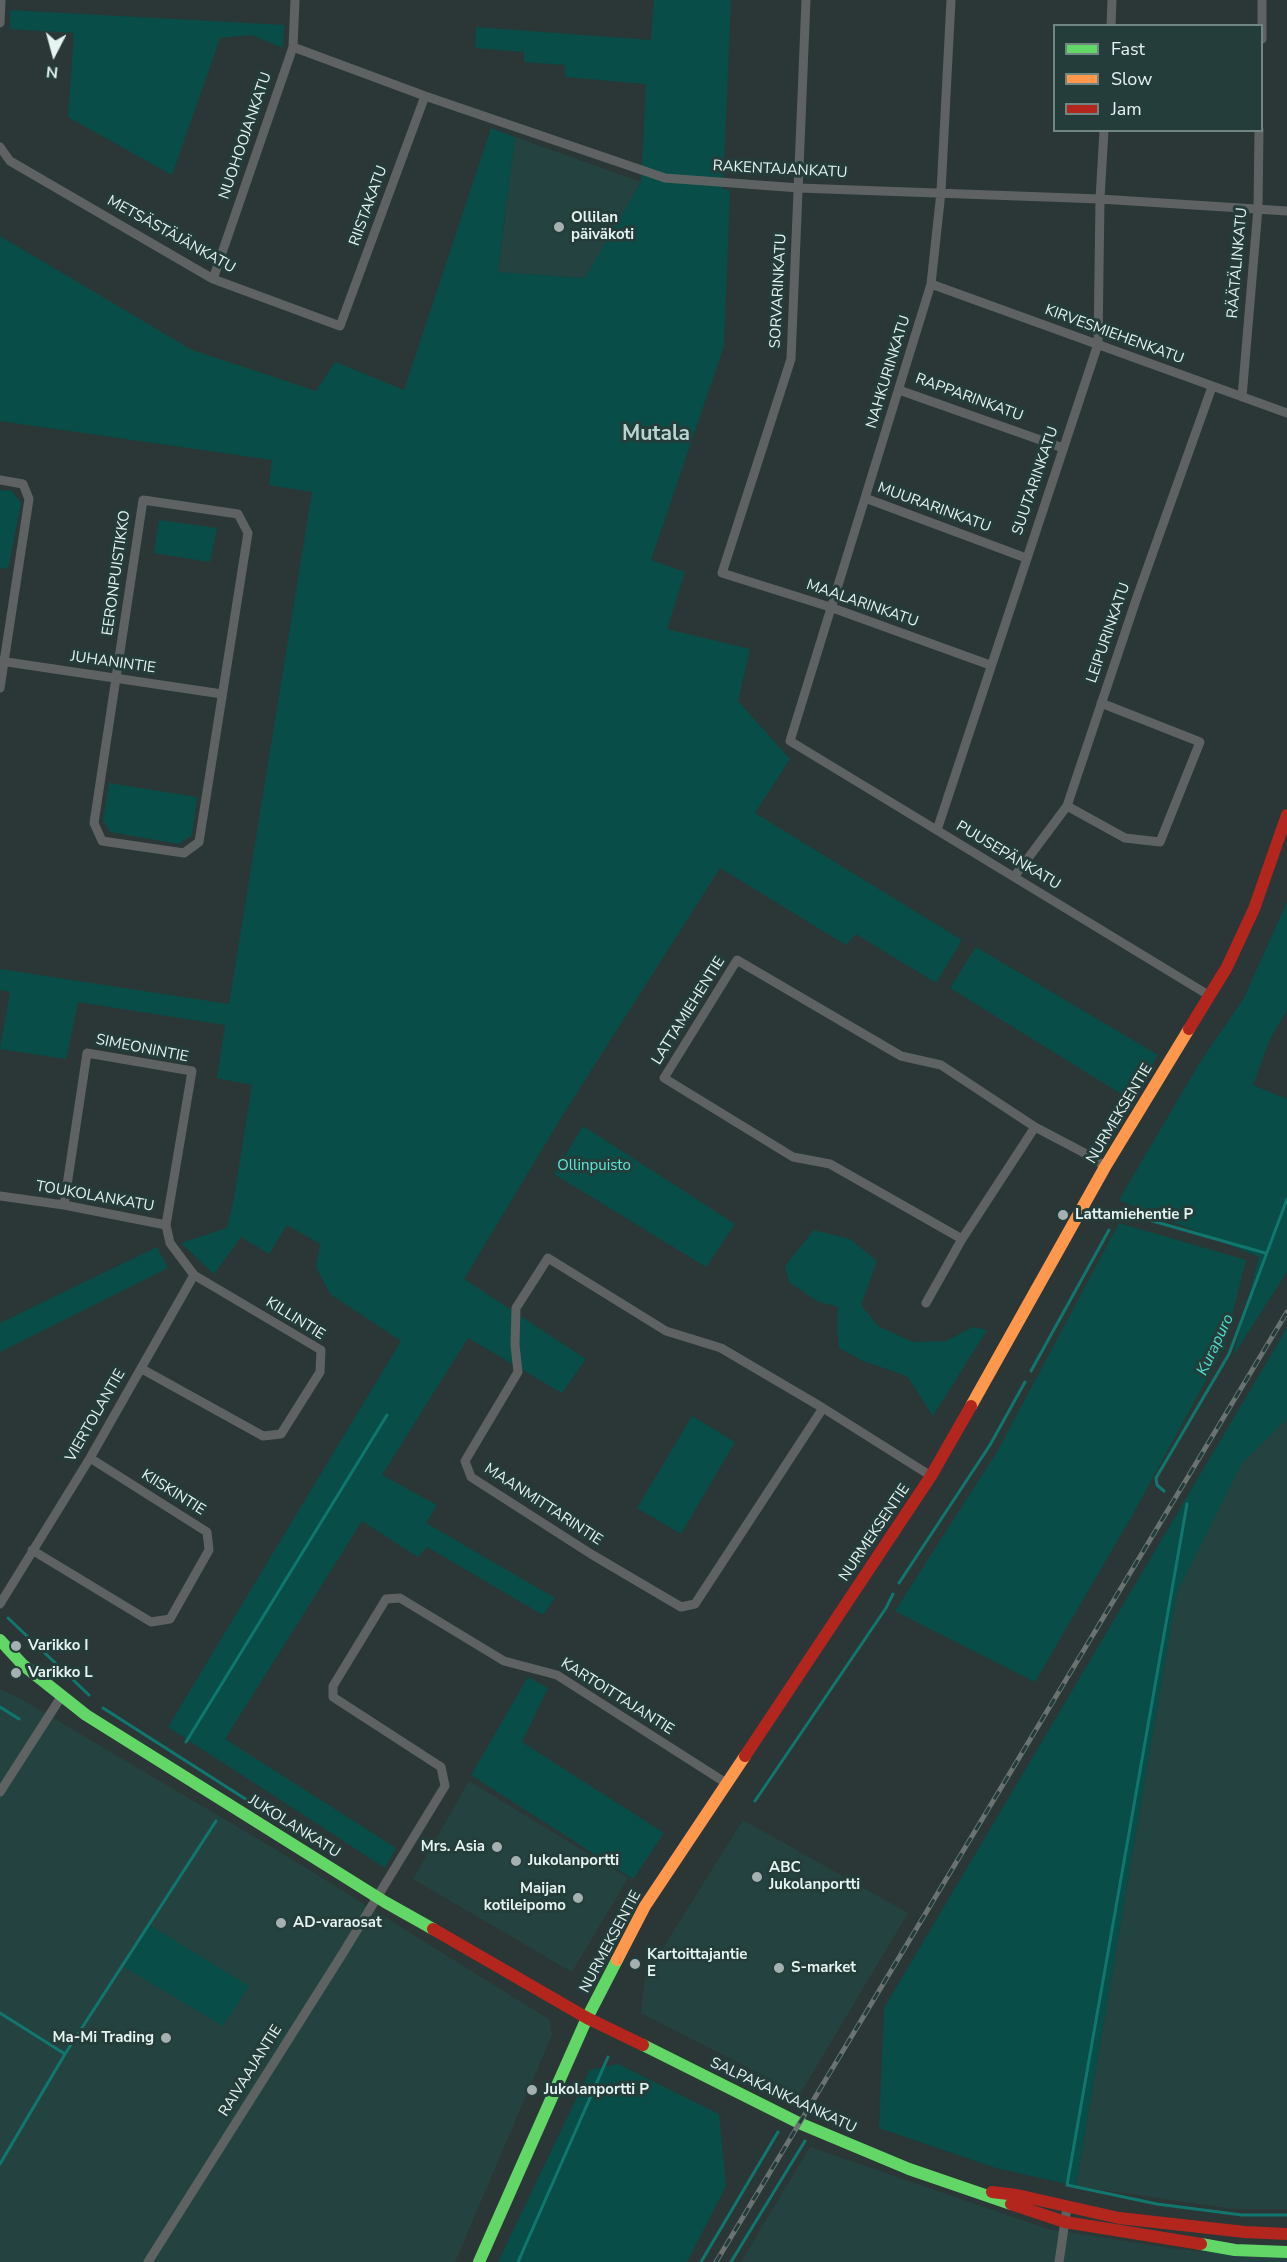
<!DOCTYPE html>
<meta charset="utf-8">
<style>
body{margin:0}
#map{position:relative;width:1287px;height:2262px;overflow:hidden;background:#2a3736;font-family:"Nunito Sans",sans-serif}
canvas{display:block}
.legend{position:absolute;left:1053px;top:24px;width:210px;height:108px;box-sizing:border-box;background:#243d3a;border:2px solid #718683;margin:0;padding:8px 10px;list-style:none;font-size:18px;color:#e5f3f1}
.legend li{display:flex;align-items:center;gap:12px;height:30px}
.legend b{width:30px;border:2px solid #718683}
.north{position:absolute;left:24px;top:24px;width:60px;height:60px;-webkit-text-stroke:4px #243d3a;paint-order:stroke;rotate:186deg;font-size:16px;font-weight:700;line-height:24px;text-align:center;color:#e5f3f1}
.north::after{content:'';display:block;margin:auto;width:21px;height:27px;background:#e5f3f1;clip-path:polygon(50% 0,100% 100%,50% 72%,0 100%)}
</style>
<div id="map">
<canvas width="1287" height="2262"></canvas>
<ul class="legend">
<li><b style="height:8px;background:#63d668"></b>Fast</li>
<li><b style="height:8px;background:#ff974d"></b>Slow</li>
<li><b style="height:8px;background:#b3261e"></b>Jam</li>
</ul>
<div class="north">N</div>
</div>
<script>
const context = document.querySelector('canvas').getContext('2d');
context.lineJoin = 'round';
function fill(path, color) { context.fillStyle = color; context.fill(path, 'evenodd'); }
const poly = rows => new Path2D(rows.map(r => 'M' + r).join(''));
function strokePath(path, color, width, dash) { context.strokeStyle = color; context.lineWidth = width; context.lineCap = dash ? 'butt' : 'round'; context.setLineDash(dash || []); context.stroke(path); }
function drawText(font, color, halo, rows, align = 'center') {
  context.font = font + ' "Nunito Sans",sans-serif'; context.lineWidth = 6; context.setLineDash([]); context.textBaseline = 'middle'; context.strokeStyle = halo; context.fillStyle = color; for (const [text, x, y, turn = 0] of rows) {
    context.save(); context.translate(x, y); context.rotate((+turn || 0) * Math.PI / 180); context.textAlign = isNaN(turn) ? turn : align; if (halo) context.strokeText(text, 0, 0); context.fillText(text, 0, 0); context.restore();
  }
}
fill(poly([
 [515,137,641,182,585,278,498,272],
 [1287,1419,1287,2209,1234,2209,1076,2186,1177,1592,1242,1463],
 [0,1689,21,1699,290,1858,550,2020,552,2035,455,2262,0,2262],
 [469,1781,628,1878,572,1972,413,1879],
 [743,1820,908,1913,800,2094,641,2013,645,1977],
 [810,2147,1048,2229,1176,2249,1287,2258,1287,2262,741,2262]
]), '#244340');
fill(poly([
 [654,0,731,0,723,189,730,190,724,346,651,560,685,572,667,629,750,649,738,701,790,759,755,813,962,940,936,983,856,934,846,945,720,868,564,1113,464,1279,586,1359,562,1393,468,1338,382,1475,437,1505,426,1523,555,1598,543,1615,427,1547,418,1557,362,1521,225,1739,396,1848,385,1868,168,1727,401,1341,330,1294,316,1267,320,1244,287,1225,269,1254,241,1237,214,1274,181,1243,227,1228,234,1198,252,1085,217,1078,225,1025,78,1002,66,1059,0,1049,10,992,0,990,0,969,229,1004,312,492,269,485,272,460,0,421,0,236,192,350,316,391,335,362,404,390,491,128,515,137,498,272,585,278,641,182,646,84,565,77,565,65,524,62,524,52,475,48,476,27,651,40],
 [10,10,284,25,283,48,252,35,220,38,172,175,68,117,74,33,10,29],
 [0,490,12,491,21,503,8,569,0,568],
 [159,520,217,528,210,562,154,553],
 [109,783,197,797,192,835,179,844,110,832,103,820],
 [1287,902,1287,1010,1270,1039,1253,1085,1287,1099,1287,1272,1233,1356,1259,1257,1119,1200,1200,1062,1244,998],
 [976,947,1158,1055,1131,1100,950,988],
 [583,1126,735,1224,706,1267,554,1174],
 [1119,1223,1246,1260,1224,1347,1133,1514,1035,1682,895,1611,998,1450],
 [814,1230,850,1239,877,1261,861,1305,878,1326,913,1342,946,1341,973,1327,987,1330,933,1416,907,1376,863,1361,839,1348,837,1329,838,1307,817,1301,789,1282,785,1266],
 [157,1247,168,1268,0,1352,0,1323],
 [1287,1328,1287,1419,1242,1463,1177,1592,1076,2186,996,2168,879,2128,884,2008],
 [692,1416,735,1442,681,1534,637,1508],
 [528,1677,548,1688,522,1742,664,1833,633,1879,471,1775],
 [150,1925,249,1986,223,2026,124,1967],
 [618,2064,719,2114,726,2186,687,2262,498,2262,590,2070]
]), '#084d47');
strokePath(poly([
 [1115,1218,1121,1213,1128,1214,1265,1253],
 [1031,1371,1109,1230],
 [1164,1491,1157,1485,1156,1478,1229,1354,1287,1199],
 [1187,1504,1067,2185,1157,2204,1242,2215,1287,2215],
 [899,1583,990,1445,1025,1382],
 [8,1618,89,1695],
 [0,1707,19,1719],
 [103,1708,305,1837],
 [186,1742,387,1415],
 [755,1801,886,1608,893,1594],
 [0,2013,65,2054],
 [0,2164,65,2054,216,1821],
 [518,2262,608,2057],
 [701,2262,778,2132],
 [731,2262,805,2141]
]), '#11776e', 3);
strokePath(poly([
 [806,0,791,359,722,573,830,607,990,665],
 [951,0,941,192,931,284,790,741,1210,996],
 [0,23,1,0],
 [1111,26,1112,0],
 [1262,39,1262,0],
 [293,47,425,96,665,178,799,188,1100,199,1287,211],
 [0,147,10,161,213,279,340,326,425,96],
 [213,279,293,47,295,0],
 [931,284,1287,413],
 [899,390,1063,448],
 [1242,397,1258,208,1259,130],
 [0,480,23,484,29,499,0,688],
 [865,498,1026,558],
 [143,500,238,514,248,533,199,842,184,853,102,841,94,823,143,500],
 [0,661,222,694],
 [1067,806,1125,838,1160,842,1200,742,1101,703],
 [937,830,1098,344,1100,199,1104,130],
 [1014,877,1067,806,1137,597,1212,387],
 [0,1196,64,1205,166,1225,170,1243,194,1275,90,1458,0,1604],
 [64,1205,87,1053,192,1071,166,1225],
 [962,1239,830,1164,793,1157,664,1078,737,960,901,1056,941,1065,1035,1127,1092,1157,1105,1167],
 [926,1303,962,1239,1035,1127],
 [142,1369,263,1436,281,1434,320,1372,321,1350,194,1275],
 [823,1408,695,1604,681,1607,591,1554,471,1477,465,1461,518,1372,515,1345,516,1308,548,1258,666,1331,721,1348,823,1408,931,1476],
 [32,1550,151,1622,170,1619,209,1550,207,1532,90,1458],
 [0,1792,61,1697],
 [148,2262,343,1953,445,1786,441,1767,333,1697,333,1686,386,1599,400,1598,504,1661,557,1675,726,1783],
 [1059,2262,1067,2207]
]), '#5e6262', 9);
strokePath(poly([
 [0,1640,23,1665,86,1715,385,1902,433,1929],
 [643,2045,799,2123,909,2169,1011,2204],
 [1201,2244,1235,2250,1287,2252],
 [479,2262,587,2018,617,1960]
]), '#63d668', 12);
strokePath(poly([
 [971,1406,1105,1167,1189,1029],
 [617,1960,645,1906,745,1756]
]), '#ff974d', 12);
strokePath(poly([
 [1189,1029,1227,967,1254,909,1287,815],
 [745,1756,931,1476,971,1406],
 [433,1929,587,2018,643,2045],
 [992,2192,1017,2195,1119,2218,1245,2232,1287,2234],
 [1011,2204,1065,2222,1201,2244]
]), '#b3261e', 12);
const rail = poly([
 [716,2262,1287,1312]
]);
strokePath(rail, '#6a7272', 5);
strokePath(rail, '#243d3a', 3, [9]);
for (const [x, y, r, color] of [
 [559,227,6,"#a4b1b0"],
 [1063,1215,6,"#a4b1b0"],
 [16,1646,6,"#a4b1b0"],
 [16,1673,6,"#a4b1b0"],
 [497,1847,6,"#a4b1b0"],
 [516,1861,6,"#a4b1b0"],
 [757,1877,6,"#a4b1b0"],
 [578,1898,6,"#a4b1b0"],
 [281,1923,6,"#a4b1b0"],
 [635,1964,6,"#a4b1b0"],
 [779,1968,6,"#a4b1b0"],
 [166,2038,6,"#a4b1b0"],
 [532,2090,6,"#a4b1b0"]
]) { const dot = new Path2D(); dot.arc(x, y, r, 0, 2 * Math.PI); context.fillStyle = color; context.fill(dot); strokePath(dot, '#243d3a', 2); }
drawText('15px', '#e5f3f1', '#243d3a', [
 ["NUOHOOJANKATU",246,136,-71],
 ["RAKENTAJANKATU",780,170,3],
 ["RIISTAKATU",369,206,-70],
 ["METSÄSTÄJÄNKATU",171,235,29],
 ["RÄÄTÄLINKATU",1238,263,-85],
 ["SORVARINKATU",779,291,-87],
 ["KIRVESMIEHENKATU",1114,335,20],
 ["NAHKURINKATU",889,372,-73],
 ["RAPPARINKATU",969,398,20],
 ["SUUTARINKATU",1036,481,-71],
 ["MUURARINKATU",934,508,20],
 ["EERONPUISTIKKO",117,573,-82],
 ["MAALARINKATU",862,604,19],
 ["LEIPURINKATU",1109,633,-71],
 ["JUHANINTIE",113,663,8],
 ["PUUSEPÄNKATU",1008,856,31],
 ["LATTAMIEHENTIE",689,1011,-58],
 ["SIMEONINTIE",142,1049,11],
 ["NURMEKSENTIE",1120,1114,-59],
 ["TOUKOLANKATU",95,1197,10],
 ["KILLINTIE",295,1319,32],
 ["VIERTOLANTIE",96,1416,-60],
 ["KIISKINTIE",173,1493,32],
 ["MAANMITTARINTIE",543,1505,33],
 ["NURMEKSENTIE",875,1533,-56],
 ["KARTOITTAJANTIE",617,1697,32],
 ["JUKOLANKATU",294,1827,32],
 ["NURMEKSENTIE",611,1942,-62],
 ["RAIVAAJANTIE",251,2071,-58],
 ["SALPAKANKAANKATU",783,2096,25]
]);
drawText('bold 15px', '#e5f3f1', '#243d3a', [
 ["Ollilan",571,218],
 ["päiväkoti",571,235],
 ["Lattamiehentie P",1075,1215],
 ["Varikko I",28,1646],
 ["Varikko L",28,1673],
 ["Mrs. Asia",485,1847,"right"],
 ["Jukolanportti",528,1861],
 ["ABC",769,1868],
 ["Jukolanportti",769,1885],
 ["Maijan",566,1889,"right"],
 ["kotileipomo",566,1906,"right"],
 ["AD-varaosat",293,1923],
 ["Kartoittajantie",647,1955],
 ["E",647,1972],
 ["S-market",791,1968],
 ["Ma-Mi Trading",154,2038,"right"],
 ["Jukolanportti P",544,2090]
], 'left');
drawText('15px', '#60e9d9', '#243d3a', [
 ["Ollinpuisto",594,1166]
]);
drawText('italic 16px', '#51dbcc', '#243d3a', [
 ["Kurapuro",1216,1345,-65]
]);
drawText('bold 21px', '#b9d5d1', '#243d3a', [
 ["Mutala",656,435]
]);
</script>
